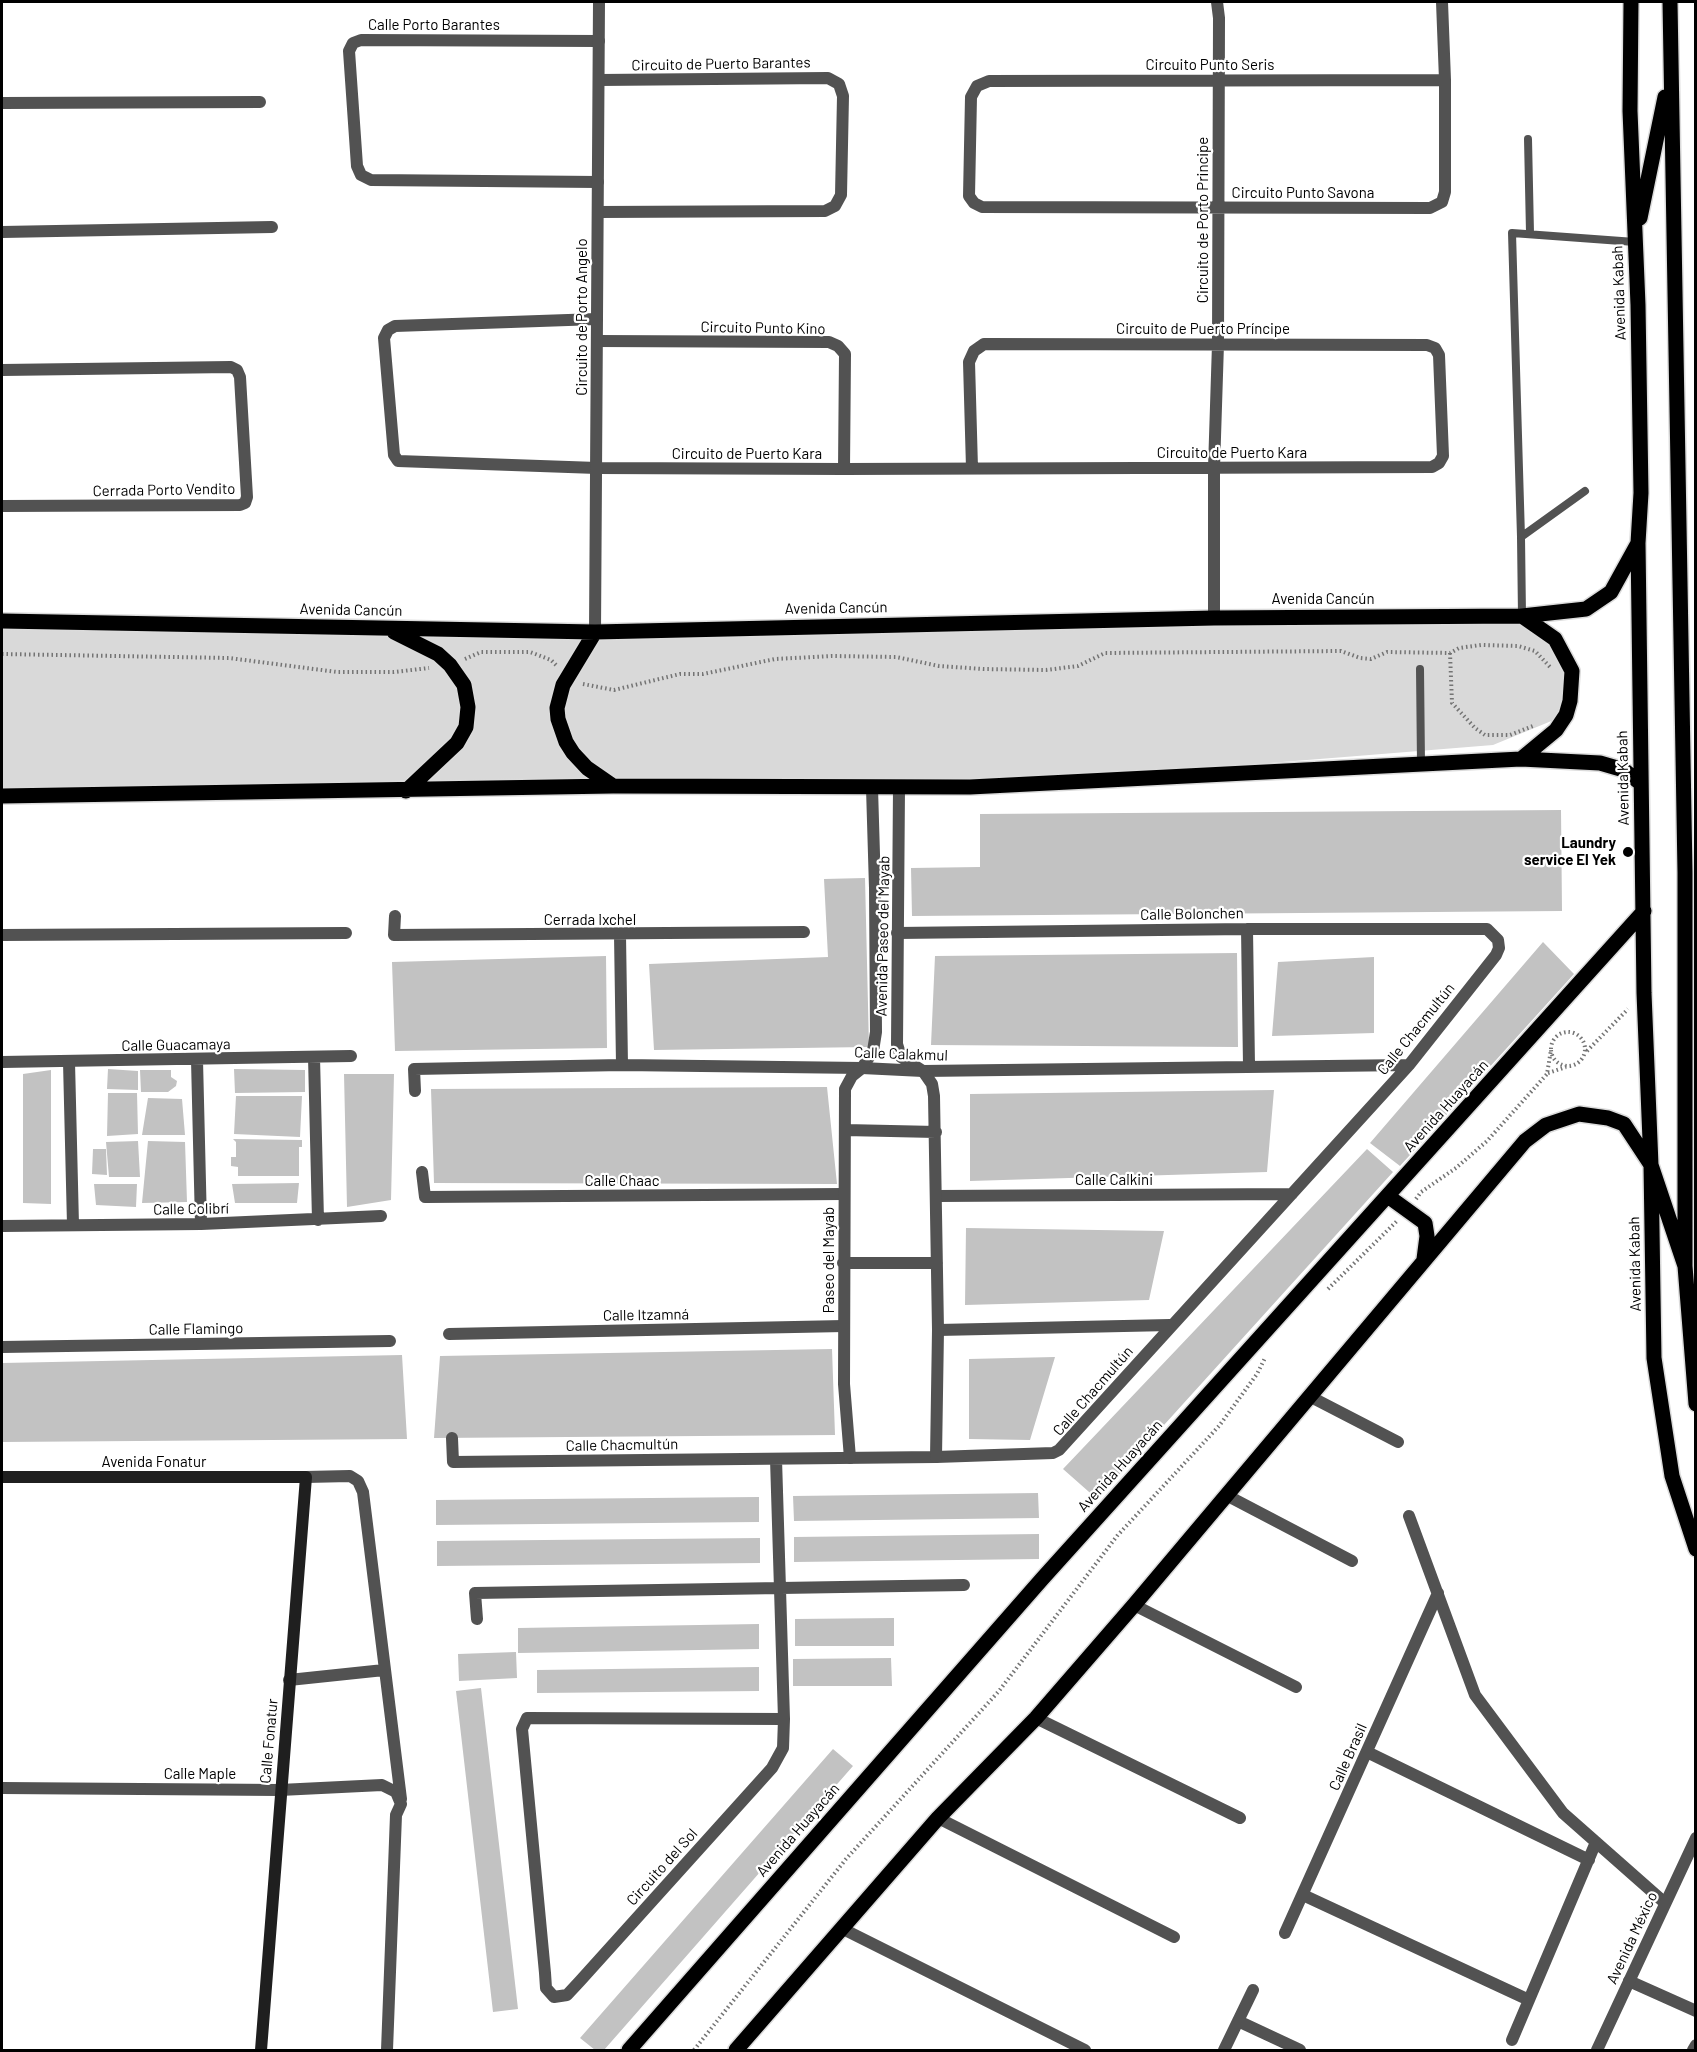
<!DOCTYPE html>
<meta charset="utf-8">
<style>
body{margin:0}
#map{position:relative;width:1697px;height:2052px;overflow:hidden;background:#fff;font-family:Barlow,sans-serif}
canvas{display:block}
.frame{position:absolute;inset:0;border:3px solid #000;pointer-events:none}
</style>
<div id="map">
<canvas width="1697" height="2052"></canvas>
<div class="frame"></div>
</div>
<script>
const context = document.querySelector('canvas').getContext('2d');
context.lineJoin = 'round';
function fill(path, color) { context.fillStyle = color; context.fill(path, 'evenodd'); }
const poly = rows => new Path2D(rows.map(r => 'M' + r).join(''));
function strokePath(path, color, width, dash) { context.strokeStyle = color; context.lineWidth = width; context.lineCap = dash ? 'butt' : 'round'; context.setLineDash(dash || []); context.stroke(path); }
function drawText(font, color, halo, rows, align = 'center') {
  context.font = font + ' Barlow,sans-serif'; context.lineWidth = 4.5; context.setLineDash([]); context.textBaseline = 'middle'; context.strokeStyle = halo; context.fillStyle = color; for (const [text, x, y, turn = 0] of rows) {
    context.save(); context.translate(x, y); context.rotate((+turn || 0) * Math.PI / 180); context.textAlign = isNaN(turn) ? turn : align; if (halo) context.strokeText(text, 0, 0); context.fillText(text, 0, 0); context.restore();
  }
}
fill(poly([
 [2,622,637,631,1532,622,1568,664,1566,715,1493,745,1357,756,970,787,2,796]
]), '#d9d9d9');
fill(poly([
 [1561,810,1562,911,912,916,911,868,980,867,980,814],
 [865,878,869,1047,654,1050,649,964,828,957,824,879],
 [1543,942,1574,974,1400,1166,1370,1143],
 [1237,953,1238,1047,931,1045,935,956],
 [606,956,607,1048,395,1051,392,962],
 [1374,957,1374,1033,1272,1036,1278,962],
 [108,1069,138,1071,138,1090,107,1089],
 [234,1069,305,1070,305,1092,235,1093],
 [51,1070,51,1204,23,1203,23,1074],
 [140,1070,171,1070,171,1077,177,1081,176,1086,168,1092,141,1092],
 [344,1074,394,1074,391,1200,347,1207],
 [827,1087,837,1184,434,1183,431,1089],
 [1274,1090,1267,1172,970,1181,970,1094],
 [108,1093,137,1093,138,1134,107,1136],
 [236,1096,302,1096,300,1137,234,1134],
 [148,1098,182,1099,185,1135,142,1135],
 [233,1139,302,1140,302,1147,299,1147,299,1176,238,1176,238,1167,231,1166,231,1157,236,1157,236,1142],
 [138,1141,140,1177,109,1177,106,1142],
 [148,1141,185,1142,187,1202,142,1203],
 [93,1149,106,1149,107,1175,92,1174],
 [1367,1149,1393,1172,1097,1499,1063,1469],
 [299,1183,297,1203,235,1203,232,1184],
 [94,1184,137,1184,136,1207,96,1205],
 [966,1228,1164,1231,1149,1300,965,1305],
 [832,1349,835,1435,434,1438,440,1356],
 [402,1355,407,1439,2,1442,2,1363],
 [1055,1357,1030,1440,969,1439,969,1359],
 [1038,1493,1039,1518,794,1521,793,1496],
 [759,1497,759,1522,436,1525,436,1500],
 [1039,1534,1039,1559,794,1562,794,1537],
 [760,1538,760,1563,437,1566,437,1541],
 [894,1618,894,1646,795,1646,795,1619],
 [759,1624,759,1649,518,1653,518,1628],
 [516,1652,517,1678,459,1681,458,1654],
 [891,1658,892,1686,793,1686,793,1659],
 [759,1667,759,1691,537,1693,537,1670],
 [481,1688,518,2009,493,2012,456,1691],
 [833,1749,853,1766,604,2050,595,2050,580,2038]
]), '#c2c2c2');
const primary = poly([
 [1631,2,1630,111,1638,305,1641,493,1638,543,1644,993,1651,1165,1654,1358,1672,1476,1696,1549],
 [1670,2,1685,872,1685,1266,1696,1404],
 [1640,218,1665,97],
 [2,621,595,632,1214,618,1522,616,1586,609,1611,592,1638,543],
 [394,632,438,654,450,665,464,685,468,707,466,727,457,743,406,791],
 [595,632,563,685,557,708,558,719,566,742,573,753,587,768,613,786],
 [1521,759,1556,730,1566,715,1570,701,1572,671,1555,639,1522,616],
 [2,796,613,786,970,787,1521,759,1600,763,1624,770,1640,783],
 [1389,1197,1425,1223,1427,1236,1424,1259],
 [629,2050,1042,1579,1644,911],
 [736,2050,938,1818,1036,1718,1134,1605,1525,1141,1546,1125,1579,1114,1608,1118,1624,1124,1651,1165,1685,1266]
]);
strokePath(primary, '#dbdbdb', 18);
strokePath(poly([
 [1450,653,1452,703,1475,728,1485,735,1510,735,1533,726],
 [2,654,229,658,337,672,394,672,429,668],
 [465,659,481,652,530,652,551,660,557,666],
 [583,684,614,690,680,674,703,674,775,659,832,656,896,657,939,666,983,669,1046,670,1078,666,1105,653,1341,651,1360,658,1371,659,1387,652,1450,653,1459,648,1481,645,1518,646,1535,651,1550,667],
 '1551 1049a17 17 0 1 1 34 0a17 17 0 1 1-34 0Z',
 [1587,1051,1628,1009],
 [1548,1073,1566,1067],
 [1416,1199,1421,1192,1456,1168,1487,1141,1547,1074,1551,1050],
 [1328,1289,1398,1220],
 [694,2050,846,1859,999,1691,1117,1536,1219,1426,1257,1374,1265,1358]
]), '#747474', 4, [1.5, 3]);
strokePath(poly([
 [1528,139,1530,233],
 [1521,537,1512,233,1635,242],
 [1522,616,1521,537,1585,491],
 [1420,669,1421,764]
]), '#525252', 8);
strokePath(poly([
 [1442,2,1445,80,1445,192,1442,202,1430,208,982,207,974,203,969,196,971,97,977,86,989,81,1445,80],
 [2,103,260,102],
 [598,182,371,180,361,175,357,166,349,51,353,43,361,40,599,41],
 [598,212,825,211,835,206,841,195,843,96,839,84,828,78,599,80],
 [2,232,272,227],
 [597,319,395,326,388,330,384,338,394,455,398,461,597,468,844,469,1432,467,1439,463,1443,456,1439,355,1435,348,1427,345,984,344,974,351,969,362,972,468],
 [597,341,829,342,838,346,845,354,844,469],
 [2,370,231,367,237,370,240,377,247,497,245,503,240,505,2,506],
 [1214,618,1214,468,1218,344,1219,18,1217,2],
 [395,916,394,935,804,932],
 [1247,929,1249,1066],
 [2,935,346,933],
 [620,935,622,1065],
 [314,1057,318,1220],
 [197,1060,201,1224],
 [2,1062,351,1056],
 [69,1062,73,1225],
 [415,1091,414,1069,622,1065,862,1068,923,1071,1409,1065],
 [422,1172,425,1197,844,1194],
 [937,1196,1292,1194],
 [2,1226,201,1224,381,1216],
 [938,1330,1170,1325],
 [449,1334,844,1326],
 [2,1347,390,1341],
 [1309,1396,1398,1442],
 [452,1438,453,1462,936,1457,1053,1453,1059,1450,1409,1065,1496,955,1499,948,1498,940,1487,929,1247,929,897,933],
 [776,1459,784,1719,783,1748,772,1768,580,1981,567,1995,554,1997,546,1988,545,1973,522,1729,527,1718,784,1719],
 [306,1477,350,1476,358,1481,363,1492,401,1799],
 [1226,1495,1352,1561],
 [1409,1516,1475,1695,1563,1813,1665,1903],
 [1134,1605,1296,1687],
 [477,1619,475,1593,964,1585],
 [289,1680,384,1670],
 [1036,1718,1240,1818],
 [1367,1752,1589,1860],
 [2,1788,280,1790,382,1785,396,1792,401,1804,396,1815,387,2050],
 [938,1818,1174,1937],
 [1303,1895,1529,2000],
 [843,1929,1085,2050],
 [1285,1933,1438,1593],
 [1629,1981,1696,2011],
 [1238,2021,1300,2050],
 [1512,2040,1596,1842],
 [1224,2050,1253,1990],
 [1693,2050,1696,2045]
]), '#525252', 12);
strokePath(poly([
 [595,632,599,2],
 [899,788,897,1044,901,1057,923,1071,932,1084,934,1096,938,1330,936,1457],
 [845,1130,936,1132],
 [843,1263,937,1263],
 [850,1458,844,1384,845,1089,852,1076,862,1068,873,1051,876,1032,875,888,872,788],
 [1597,2050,1696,1838]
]), '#525252', 12);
strokePath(poly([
 [2,1477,306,1477,261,2050]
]), '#1f1f1f', 12);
strokePath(primary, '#000', 15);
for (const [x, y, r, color] of [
 [1628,852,6,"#000"]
]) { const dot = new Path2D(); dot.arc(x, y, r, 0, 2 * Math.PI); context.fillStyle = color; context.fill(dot); strokePath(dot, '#fff', 2); }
drawText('15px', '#000', '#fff', [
 ["Calle Porto Barantes",434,25],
 ["Circuito de Puerto Barantes",721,64,-1],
 ["Circuito Punto Seris",1210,65],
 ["Circuito Punto Savona",1303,193],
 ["Circuito de Porto Principe",1203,220,-90],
 ["Avenida Kabah",1619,293,-92],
 ["Circuito de Porto Angelo",582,317,-90],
 ["Circuito Punto Kino",763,328,1],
 ["Circuito de Puerto Príncipe",1203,329],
 ["Circuito de Puerto Kara",1232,453],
 ["Circuito de Puerto Kara",747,454],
 ["Cerrada Porto Vendito",164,490,-1],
 ["Avenida Cancún",1323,599],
 ["Avenida Cancún",836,608,-1],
 ["Avenida Cancún",351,610,1],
 ["Avenida Kabah",1623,778,-91],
 ["Calle Bolonchen",1192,914,-1],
 ["Cerrada Ixchel",590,920],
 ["Avenida Paseo del Mayab",883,936,-89],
 ["Calle Chacmultún",1416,1029,-51],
 ["Calle Guacamaya",176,1045,-1],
 ["Calle Calakmul",901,1054,2],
 ["Avenida Huayacán",1446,1106,-48],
 ["Calle Calkini",1114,1180],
 ["Calle Chaac",622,1181],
 ["Calle Colibrí",191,1209,-1],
 ["Paseo del Mayab",829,1260,-90],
 ["Avenida Kabah",1635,1264,-91],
 ["Calle Itzamná",646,1315,-1],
 ["Calle Flamingo",196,1329,-1],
 ["Calle Chacmultún",1093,1391,-49],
 ["Calle Chacmultún",622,1445,-1],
 ["Avenida Fonatur",154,1462],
 ["Avenida Huayacán",1120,1466,-48],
 ["Calle Fonatur",269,1741,-85],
 ["Calle Brasil",1348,1757,-66],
 ["Calle Maple",200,1774],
 ["Avenida Huayacán",798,1830,-49],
 ["Circuito del Sol",662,1867,-48],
 ["Avenida México",1632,1938,-65]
]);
drawText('bold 15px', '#000', '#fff', [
 ["Laundry",1616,843],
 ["service El Yek",1616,860]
], 'right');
</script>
